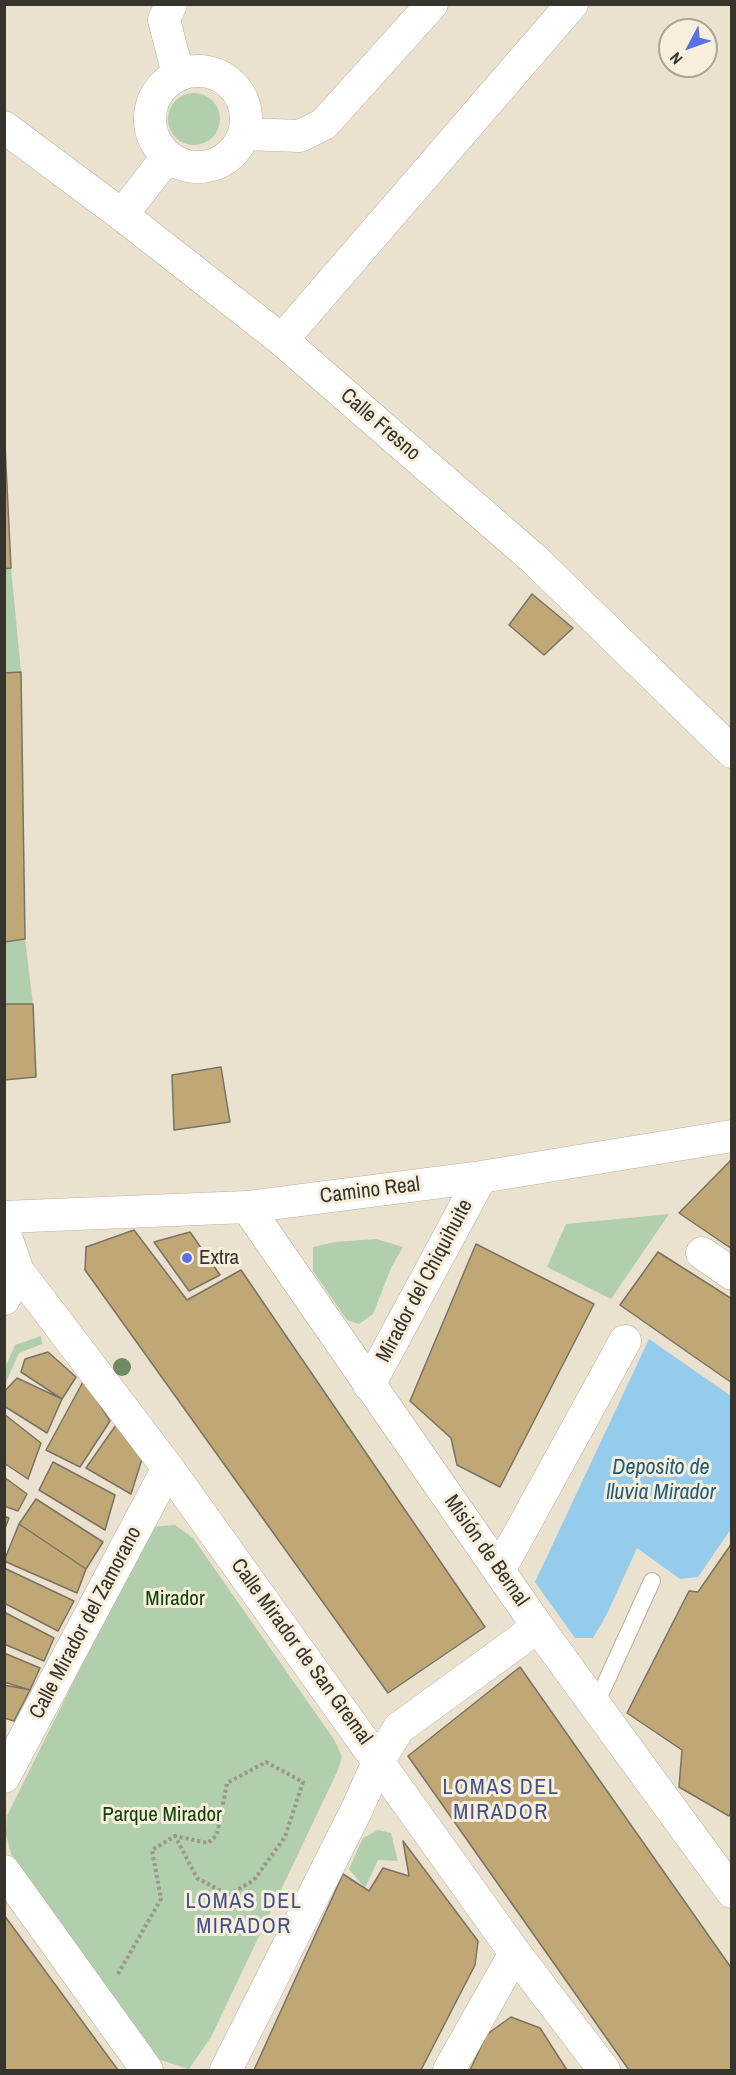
<!DOCTYPE html>
<meta charset="utf-8">
<style>
body{margin:0}
#map{position:relative;width:736px;height:2075px;overflow:hidden;background:#eae1cf;font-family:"Archivo Narrow",sans-serif}
canvas{display:block}
.frame{position:absolute;inset:0;border:6px solid #37342d;pointer-events:none}
.north{position:absolute;left:658px;top:18px;width:60px;height:60px;box-sizing:border-box;background:#f7efdc;border:2px solid #aaa496;border-radius:50%;rotate:229deg;font-size:16px;font-weight:700;line-height:24px;text-align:center;color:#37342d}
.north::after{content:'';display:block;margin:auto;width:21px;height:27px;background:#5970e7;clip-path:polygon(50% 0,100% 100%,50% 72%,0 100%)}
</style>
<div id="map">
<canvas width="736" height="2075"></canvas>
<div class="frame"></div>
<div class="north">N</div>
</div>
<script>
const context = document.querySelector('canvas').getContext('2d');
context.lineJoin = 'round';
function fill(path, color) { context.fillStyle = color; context.fill(path, 'evenodd'); }
const poly = rows => new Path2D(rows.map(r => 'M' + r).join(''));
function strokePath(path, color, width, dash) { context.strokeStyle = color; context.lineWidth = width; context.lineCap = dash ? 'butt' : 'round'; context.setLineDash(dash || []); context.stroke(path); }
function drawText(font, color, halo, rows, align = 'center') {
  context.font = font + ' "Archivo Narrow",sans-serif'; context.lineWidth = 6; context.setLineDash([]); context.textBaseline = 'middle'; context.strokeStyle = halo; context.fillStyle = color; for (const [text, x, y, turn = 0] of rows) {
    context.save(); context.translate(x, y); context.rotate((+turn || 0) * Math.PI / 180); context.textAlign = isNaN(turn) ? turn : align; if (halo) context.strokeText(text, 0, 0); context.fillText(text, 0, 0); context.restore();
  }
}
fill(poly([
 '168 119a26 26 0 1 1 52 0a26 26 0 1 1-52 0Z',
 [11,568,21,672,5,673,4,569],
 [25,939,33,1004,5,1004,4,942],
 [669,1214,611,1299,547,1267,566,1224],
 [376,1239,403,1247,391,1268,373,1314,359,1324,347,1320,313,1271,313,1247,335,1242],
 [41,1336,42,1344,19,1353,5,1384,5,1368,15,1345],
 [175,1525,193,1538,335,1741,342,1757,338,1770,211,2037,189,2069,160,2060,11,1854,6,1834,7,1816,150,1527],
 [378,1830,391,1833,398,1861,378,1860,365,1888,349,1869,363,1838]
]), '#b1cead');
fill(poly([
 [649,1339,731,1396,731,1529,698,1577,680,1579,637,1548,607,1614,593,1638,575,1638,535,1582]
]), '#95ccec');
const building = poly([
 [4,425,11,568,4,569,4,425],
 [532,594,573,628,544,655,509,625,532,594],
 [21,672,25,939,4,942,4,673,21,672],
 [4,1004,33,1004,36,1077,4,1080,4,1004],
 [221,1067,230,1122,174,1130,172,1075,221,1067],
 [732,1159,732,1249,679,1213,732,1159],
 [134,1230,187,1300,241,1270,485,1627,388,1693,85,1270,86,1247,134,1230],
 [190,1232,220,1275,189,1291,154,1242,190,1232],
 [476,1244,594,1304,500,1487,457,1465,451,1438,410,1401,476,1244],
 [658,1252,732,1299,732,1383,620,1305,658,1252],
 [48,1352,76,1377,62,1399,21,1372,25,1359,48,1352],
 [17,1378,62,1399,47,1433,4,1406,4,1392,17,1378],
 [84,1380,110,1421,80,1467,46,1450,84,1380],
 [4,1414,41,1443,28,1479,4,1463,4,1414],
 [116,1425,142,1459,131,1494,86,1468,116,1425],
 [53,1462,115,1495,105,1530,39,1490,53,1462],
 [4,1477,27,1494,18,1511,4,1506,4,1477],
 [36,1499,103,1542,86,1569,19,1524,36,1499],
 [4,1516,9,1518,4,1531,4,1516],
 [19,1524,86,1569,77,1593,4,1561,19,1524],
 [732,1543,732,1810,729,1816,679,1787,682,1750,627,1713,689,1591,698,1592,732,1543],
 [4,1568,74,1601,58,1631,4,1603,4,1568],
 [4,1612,54,1638,44,1661,4,1644,4,1612],
 [4,1653,40,1668,30,1690,4,1682,4,1653],
 [520,1667,732,1969,732,2070,629,2070,408,1756,520,1667],
 [4,1685,30,1690,14,1721,4,1718,4,1685],
 [403,1841,478,1941,475,1965,421,2070,254,2070,343,1874,369,1891,383,1868,409,1876,403,1841],
 [4,1915,118,2070,4,2070,4,1915],
 [511,2017,540,2028,567,2070,470,2070,487,2034,511,2017]
]);
fill(building, '#c0a876');
strokePath(building, '#7a7262', 1.5);
const lane = poly([
 [595,1706,652,1581]
]);
const street = poly([
 [171,4,164,20,178,74],
 '150 119a48 48 0 1 1 96 0a48 48 0 1 1-96 0Z',
 [4,127,122,215,282,340,535,560,732,752],
 [245,134,300,136,324,124,432,4],
 [122,215,167,157],
 [282,340,572,4],
 [247,1207,538,1627,732,1892],
 [4,1217,247,1207,481,1177,732,1136],
 [4,1231,18,1271,168,1468,515,1953,604,2070],
 [702,1253,732,1274],
 [4,1299,18,1271],
 [369,1385,481,1177],
 [500,1569,625,1341],
 [4,1777,168,1468],
 [4,1871,147,2070],
 [226,2070,357,1809,379,1760,399,1728,538,1627],
 [449,2070,515,1953]
]);
strokePath(lane, '#b9b09f', 18);
strokePath(street, '#b9b09f', 33);
strokePath(poly([
 [118,1974,161,1899,152,1850,175,1836,208,1843,217,1835,227,1783,266,1762,303,1782,285,1837,254,1880,228,1895,197,1878,175,1836]
]), '#9c9689', 4, [3, 3]);
strokePath(lane, '#fff', 16);
strokePath(street, '#fff', 32);
context.fillStyle = '#708a61';
for (const [x, y] of [
 [122,1367]
]) { context.beginPath(); context.arc(x, y, 9, 0, 2 * Math.PI); context.fill(); }
for (const [x, y, r, color] of [
 [187,1258,6,"#5970e7"]
]) { const dot = new Path2D(); dot.arc(x, y, r, 0, 2 * Math.PI); context.fillStyle = color; context.fill(dot); strokePath(dot, '#f7efdc', 2); }
drawText('21px', '#37342d', '#f7efdc', [
 ["Calle Fresno",380,425,41],
 ["Camino Real",370,1191,-7],
 ["Mirador del Chiquihuite",425,1281,-62],
 ["Misión de Bernal",486,1551,55],
 ["Calle Mirador del Zamorano",86,1623,-62],
 ["Calle Mirador de San Gremal",301,1652,54]
]);
drawText('21px', '#37342d', '#f7efdc', [
 ["Extra",199,1258]
], 'left');
drawText('21px', '#0d4207', '#f7efdc', [
 ["Mirador",175,1599],
 ["Parque Mirador",162,1815]
]);
drawText('italic 22px', '#1e5e7e', '#f7efdc', [
 ["Deposito de",661,1468],
 ["lluvia Mirador",661,1493]
]);
context.letterSpacing = '1.5px';
drawText('22px', '#42518d', '#f7efdc', [
 ["LOMAS DEL",501,1788],
 ["MIRADOR",501,1813],
 ["LOMAS DEL",244,1902],
 ["MIRADOR",244,1927]
]);
context.letterSpacing = '0px';
</script>
